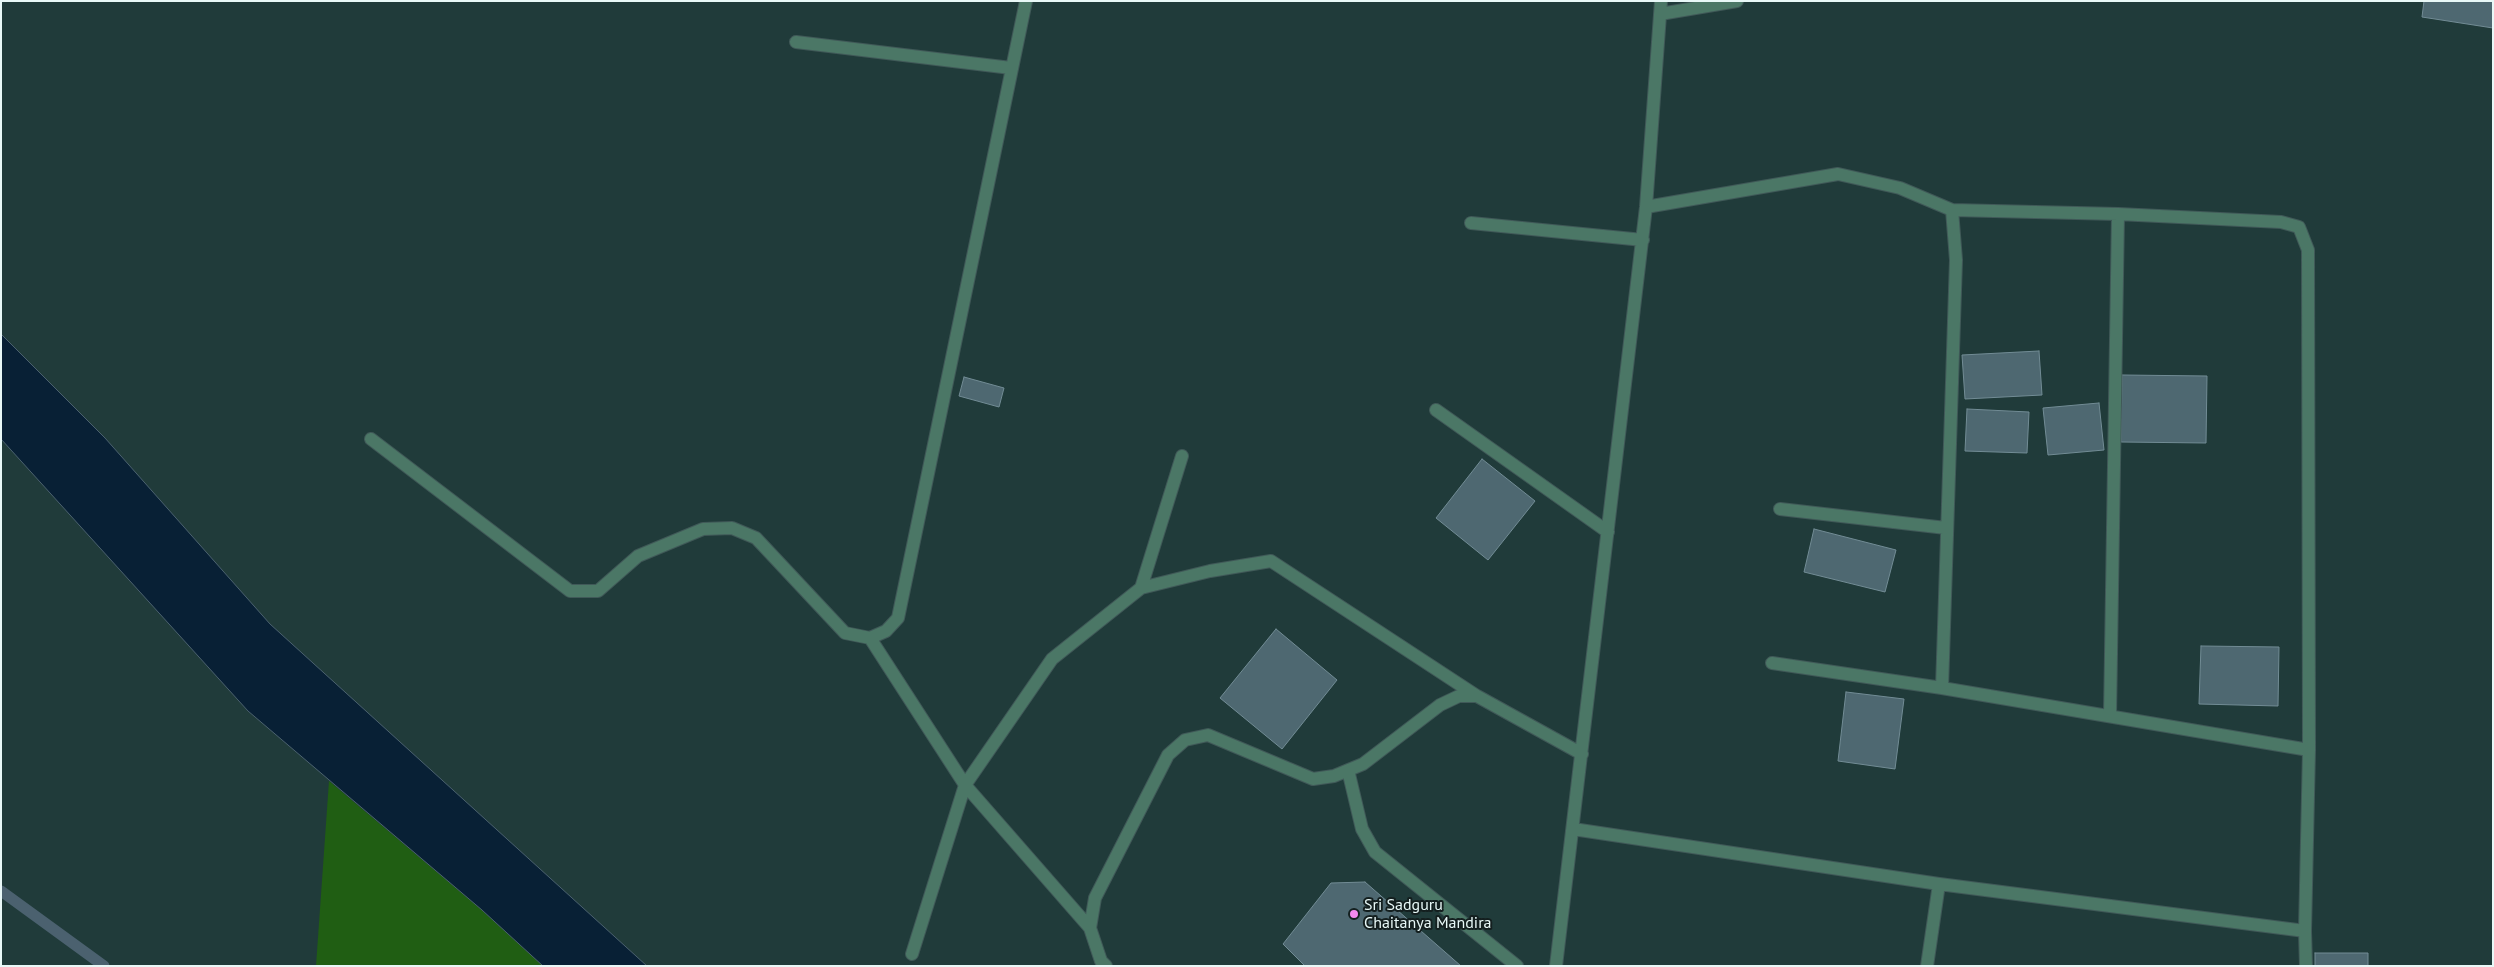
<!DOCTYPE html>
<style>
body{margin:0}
#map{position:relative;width:2494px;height:967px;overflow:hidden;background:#203b3a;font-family:"PT Sans",sans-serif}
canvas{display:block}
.frame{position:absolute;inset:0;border:2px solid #e8f8f7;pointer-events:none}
</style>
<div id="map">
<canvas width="2494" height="967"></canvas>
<div class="frame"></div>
</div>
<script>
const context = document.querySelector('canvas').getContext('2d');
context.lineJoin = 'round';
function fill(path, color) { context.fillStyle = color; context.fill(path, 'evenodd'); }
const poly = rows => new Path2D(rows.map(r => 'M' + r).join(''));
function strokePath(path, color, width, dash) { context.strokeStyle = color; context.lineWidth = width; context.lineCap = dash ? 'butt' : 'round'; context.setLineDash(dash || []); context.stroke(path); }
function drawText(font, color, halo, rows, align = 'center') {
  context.font = font + ' "PT Sans",sans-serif'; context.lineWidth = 4; context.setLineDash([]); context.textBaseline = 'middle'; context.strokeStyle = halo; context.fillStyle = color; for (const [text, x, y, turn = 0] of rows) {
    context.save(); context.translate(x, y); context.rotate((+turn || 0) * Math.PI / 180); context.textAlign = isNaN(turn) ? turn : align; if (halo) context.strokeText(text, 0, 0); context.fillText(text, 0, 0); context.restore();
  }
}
fill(poly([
 [329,781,482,910,543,966,316,966]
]), '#205e13');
const water = poly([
 [1,334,105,438,270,624,647,966,543,966,482,910,248,711,1,439,1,334]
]);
fill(water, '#082035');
strokePath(water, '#4b616f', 1);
strokePath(poly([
 [1,891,104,966]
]), '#4b616f', 11);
const building = poly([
 [2424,1,2493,1,2493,28,2422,17,2424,1],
 [2039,351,2042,395,1965,399,1962,355,2039,351],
 [2122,375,2207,376,2206,443,2121,442,2122,375],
 [964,377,1004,388,999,407,959,396,964,377],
 [2099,403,2104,450,2048,455,2043,408,2099,403],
 [1967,409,2029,412,2027,453,1965,451,1967,409],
 [1482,459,1535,501,1488,560,1436,518,1482,459],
 [1814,529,1896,550,1885,592,1804,572,1814,529],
 [1276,629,1337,680,1282,749,1220,698,1276,629],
 [2201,646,2279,647,2278,706,2199,704,2201,646],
 [1846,692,1904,699,1895,769,1838,761,1846,692],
 [1365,882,1461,966,1305,966,1283,944,1331,883,1365,882],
 [2315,953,2368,953,2368,966,2315,966,2315,953]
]);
fill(building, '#4e6871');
strokePath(building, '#728c95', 1);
const minor = poly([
 [1660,14,1737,1],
 [796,42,1011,68],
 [1646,207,1838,174,1900,188,1952,210,1956,260,1942,688,2309,750,2305,931,2306,966],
 [1952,210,2118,214,2281,222,2299,227,2308,250,2309,750],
 [1471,223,1643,240],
 [1436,410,1608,532],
 [371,439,570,591,598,591,638,556,703,529,732,528,756,538,845,633,870,638,886,631,898,618,1026,1],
 [1780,509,1946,528],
 [1141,588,1182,456],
 [870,638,965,785,1052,659,1141,588,1210,571,1271,561,1477,696],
 [1772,663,1942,688],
 [2110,716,2118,214],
 [1348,770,1362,829,1375,852,1517,966],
 [1573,829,1939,884,2305,931],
 [912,954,965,785,1090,928],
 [1106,966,1101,961,1090,928,1095,898,1168,755,1185,740,1208,735,1313,779,1334,776,1363,764,1440,705,1459,696,1477,696,1582,754],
 [1556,966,1646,207,1661,1],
 [1927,966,1939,884]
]);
strokePath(minor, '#405958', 14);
strokePath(minor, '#4b7766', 12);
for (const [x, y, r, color] of [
 [1354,914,5,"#f589ef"]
]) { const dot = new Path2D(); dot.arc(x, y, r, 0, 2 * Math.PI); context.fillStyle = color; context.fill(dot); strokePath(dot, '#141f1f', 2); }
drawText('16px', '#e8f8f7', '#141f1f', [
 ["Sri Sadguru",1364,905],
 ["Chaitanya Mandira",1364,923]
], 'left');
</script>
